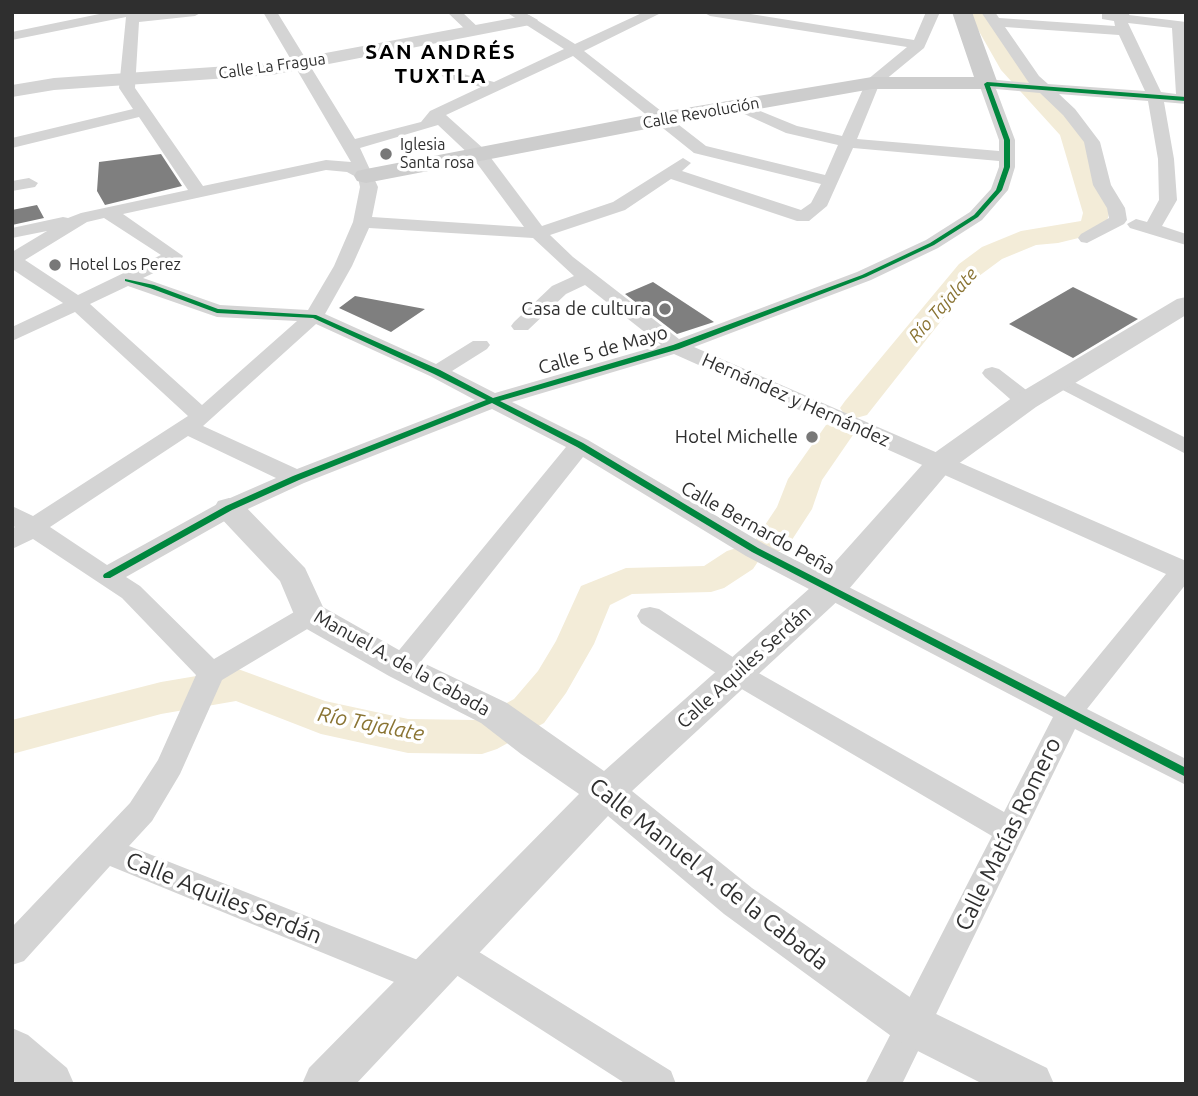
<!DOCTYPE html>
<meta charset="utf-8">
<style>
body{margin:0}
#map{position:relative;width:1198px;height:1096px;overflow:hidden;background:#fff;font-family:Ubuntu,sans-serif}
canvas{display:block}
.frame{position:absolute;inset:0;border:14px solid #2f2f2f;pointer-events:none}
</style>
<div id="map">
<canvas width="1198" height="1096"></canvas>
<div class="frame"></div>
</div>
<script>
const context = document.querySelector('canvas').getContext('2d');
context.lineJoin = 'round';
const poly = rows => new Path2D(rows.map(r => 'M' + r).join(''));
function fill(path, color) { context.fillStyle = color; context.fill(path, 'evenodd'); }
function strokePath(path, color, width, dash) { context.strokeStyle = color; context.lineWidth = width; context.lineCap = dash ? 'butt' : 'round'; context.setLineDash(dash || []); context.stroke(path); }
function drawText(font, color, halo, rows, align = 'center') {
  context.font = font + ' Ubuntu,sans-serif'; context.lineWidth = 7; context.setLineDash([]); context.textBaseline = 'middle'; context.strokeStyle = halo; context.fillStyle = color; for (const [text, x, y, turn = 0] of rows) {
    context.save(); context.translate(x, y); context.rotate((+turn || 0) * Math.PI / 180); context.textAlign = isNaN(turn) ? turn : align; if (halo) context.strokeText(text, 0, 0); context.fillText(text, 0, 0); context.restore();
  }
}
fill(poly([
 [968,12,988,12,1018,62,1084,133,1109,213,1106,226,1103,232,1058,243,1036,245,1002,259,979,276,960,297,867,415,856,418,845,415,840,408,845,401,959,264,982,247,1021,231,1081,221,1083,213,1060,135,1001,70,968,12],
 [838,422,850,425,855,432,822,480,812,509,786,549,773,553,760,549,755,540,777,507,788,479,826,425,838,422],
 [740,547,753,551,759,560,753,569,724,588,711,592,632,594,610,605,594,644,566,693,544,723,497,749,482,754,408,753,321,734,236,701,161,714,12,754,12,720,161,682,238,669,325,701,408,719,476,720,514,699,538,671,556,641,581,586,626,568,704,566,727,551,740,547]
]), '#f3ecd8');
fill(poly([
 [161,154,182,186,105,205,97,191,99,162],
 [37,205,44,218,12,225,12,210],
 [653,282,714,322,677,334,625,294],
 [1073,287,1138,319,1073,358,1009,324],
 [355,296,425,309,391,332,339,308]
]), '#7f7f7f');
fill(poly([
 [109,12,202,12,195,16,139,22,135,88,203,186,326,160,351,162,263,12,277,12,355,139,421,122,430,111,481,87,443,77,441,74,443,71,448,70,494,82,564,49,506,12,524,12,575,44,644,12,663,12,584,51,706,146,825,175,838,145,786,133,729,107,737,102,743,104,797,126,842,136,867,80,907,47,710,16,703,12,738,12,914,40,926,12,940,12,924,48,879,85,857,139,999,151,999,140,979,84,987,79,1029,83,981,12,995,12,999,18,1115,26,1114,21,1102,19,1102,13,1130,12,1129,15,1186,22,1186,104,1164,102,1174,159,1177,200,1162,226,1186,234,1186,245,1130,228,1127,224,1136,219,1147,222,1159,200,1158,159,1148,101,1059,94,1075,109,1100,142,1111,185,1125,208,1127,220,1124,224,1087,243,1081,242,1078,238,1081,234,1109,218,1107,208,1093,185,1084,142,1063,115,1040,93,996,89,1015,140,1015,167,1008,190,982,220,938,248,871,280,694,347,1186,561,1186,584,1087,709,1186,759,1186,785,1075,729,902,1084,865,1084,992,836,728,681,641,623,637,616,641,609,650,607,659,609,748,667,1004,812,1053,717,746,556,583,457,411,674,401,677,391,674,388,667,391,660,566,447,492,409,304,483,237,514,126,577,140,586,214,659,301,608,310,606,319,608,323,615,319,622,222,680,180,774,152,821,129,846,438,968,443,979,438,990,426,995,110,866,24,961,12,965,12,927,130,803,158,760,196,675,122,598,33,539,12,549,12,529,15,527,12,525,12,506,33,516,188,416,75,312,12,341,12,327,63,303,12,269,12,252,47,231,12,238,12,228,63,217,68,218,81,213,188,190,139,117,12,148,12,138,133,109,119,88,126,17,12,40,12,32,109,12],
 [1128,23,1172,28,1176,94,1161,92,1128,23],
 [1005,27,1119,35,1145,91,1048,84,1039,76,1005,27],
 [573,56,694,153,821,184,811,203,801,210,682,171,691,163,683,158,613,202,542,226,485,150,446,115,573,56],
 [438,125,473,158,524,227,372,217,378,187,360,148,438,125],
 [853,148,999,161,999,167,991,189,970,212,926,240,857,272,679,339,573,257,550,235,625,210,671,179,797,221,809,221,827,206,853,148],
 [326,170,347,172,358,178,360,187,353,222,334,266,308,310,220,305,143,278,181,260,183,256,123,214,326,170],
 [104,218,161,255,78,295,25,260,87,222,104,218],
 [369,228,533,238,574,276,552,286,514,322,511,326,514,330,528,330,566,294,585,285,661,345,495,393,452,371,487,349,490,345,487,341,473,341,436,364,325,314,352,266,369,228],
 [128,286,217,317,297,321,202,405,90,304,128,286],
 [316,324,430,376,475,400,297,469,203,426,316,324],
 [674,354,1166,574,1065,697,764,544,588,440,512,402,674,354],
 [188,436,276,478,221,502,107,565,50,527,188,436],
 [447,12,462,12,481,30,474,34,469,33,447,12],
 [29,178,38,183,35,187,12,191,12,181,29,178],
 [992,367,999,369,1034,396,1037,401,1034,406,1018,406,985,377,982,373,985,369,992,367],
 [1060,375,1186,438,1186,454,1053,385,1049,381,1053,377,1060,375],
 [451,938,463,942,671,1071,676,1084,626,1084,439,964,435,953,439,942,451,938]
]), '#d4d4d4');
fill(poly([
 [529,15,538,20,535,24,272,75,54,90,12,97,12,85,54,78,272,63,529,15],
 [1186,297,1186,315,1036,407,950,470,843,596,632,791,752,888,930,1011,1047,1068,1054,1084,983,1084,898,1041,724,914,608,816,356,1084,302,1084,309,1068,579,794,521,754,481,723,389,676,298,624,280,581,218,515,214,508,218,501,229,498,240,501,305,568,323,607,413,658,507,703,604,771,819,580,930,456,1016,395,1177,299,1186,297],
 [12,1028,28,1035,67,1068,74,1084,17,1084,12,1080,12,1028]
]), '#d4d4d4');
fill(poly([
 [952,12,972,12,998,84,995,89,872,89,662,126,366,183,357,181,354,176,357,171,366,169,662,112,872,77,974,77,952,12]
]), '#cdcdcd');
fill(poly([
 [987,82,1186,97,1186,101,990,86,1010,140,1010,167,1002,190,978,217,934,245,866,277,679,349,500,401,583,443,758,548,1186,768,1186,777,752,552,577,447,492,403,299,480,232,510,110,578,104,578,103,576,104,574,226,506,293,476,486,400,434,374,313,318,217,313,150,288,125,281,125,279,154,285,218,309,316,315,440,370,493,398,673,345,862,275,930,243,974,215,996,190,1004,167,1004,140,984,84,987,82]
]), '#00873e');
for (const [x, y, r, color] of [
 [386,154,7,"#787878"],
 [55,265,7,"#787878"],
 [665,309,7,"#787878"],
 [812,437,7,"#787878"]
]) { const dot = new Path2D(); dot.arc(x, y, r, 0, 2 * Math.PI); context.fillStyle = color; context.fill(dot); strokePath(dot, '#fff', 2.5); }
drawText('16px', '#2f2f2f', '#fff', [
 ["Calle La Fragua",272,66,-8],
 ["Calle Revolución",701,113,-10]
]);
drawText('16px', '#2f2f2f', '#fff', [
 ["Iglesia",400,145],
 ["Santa rosa",400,163],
 ["Hotel Los Perez",69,265]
], 'left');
drawText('italic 18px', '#8a7433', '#fff', [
 ["Río Tajalate",943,305,-48]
]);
drawText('19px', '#2f2f2f', '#fff', [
 ["Casa de cultura",651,309],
 ["Hotel Michelle",798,437]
], 'right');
drawText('19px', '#2f2f2f', '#fff', [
 ["Calle 5 de Mayo",603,350,-16],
 ["Hernández y Hernández",796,400,24],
 ["Calle Bernardo Peña",758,528,29],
 ["Manuel A. de la Cabada",402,663,29],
 ["Calle Aquiles Serdán",744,667,-42]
]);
context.letterSpacing = '2px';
drawText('bold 21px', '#000', '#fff', [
 ["SAN ANDRÉS",441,52],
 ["TUXTLA",441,76]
]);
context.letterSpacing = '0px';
drawText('italic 21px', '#8a7433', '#fff', [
 ["Río Tajalate",371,724,11]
]);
drawText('23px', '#2f2f2f', '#fff', [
 ["Calle Matías Romero",1008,834,-64],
 ["Calle Manuel A. de la Cabada",709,874,38],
 ["Calle Aquiles Serdán",224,898,22]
]);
</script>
